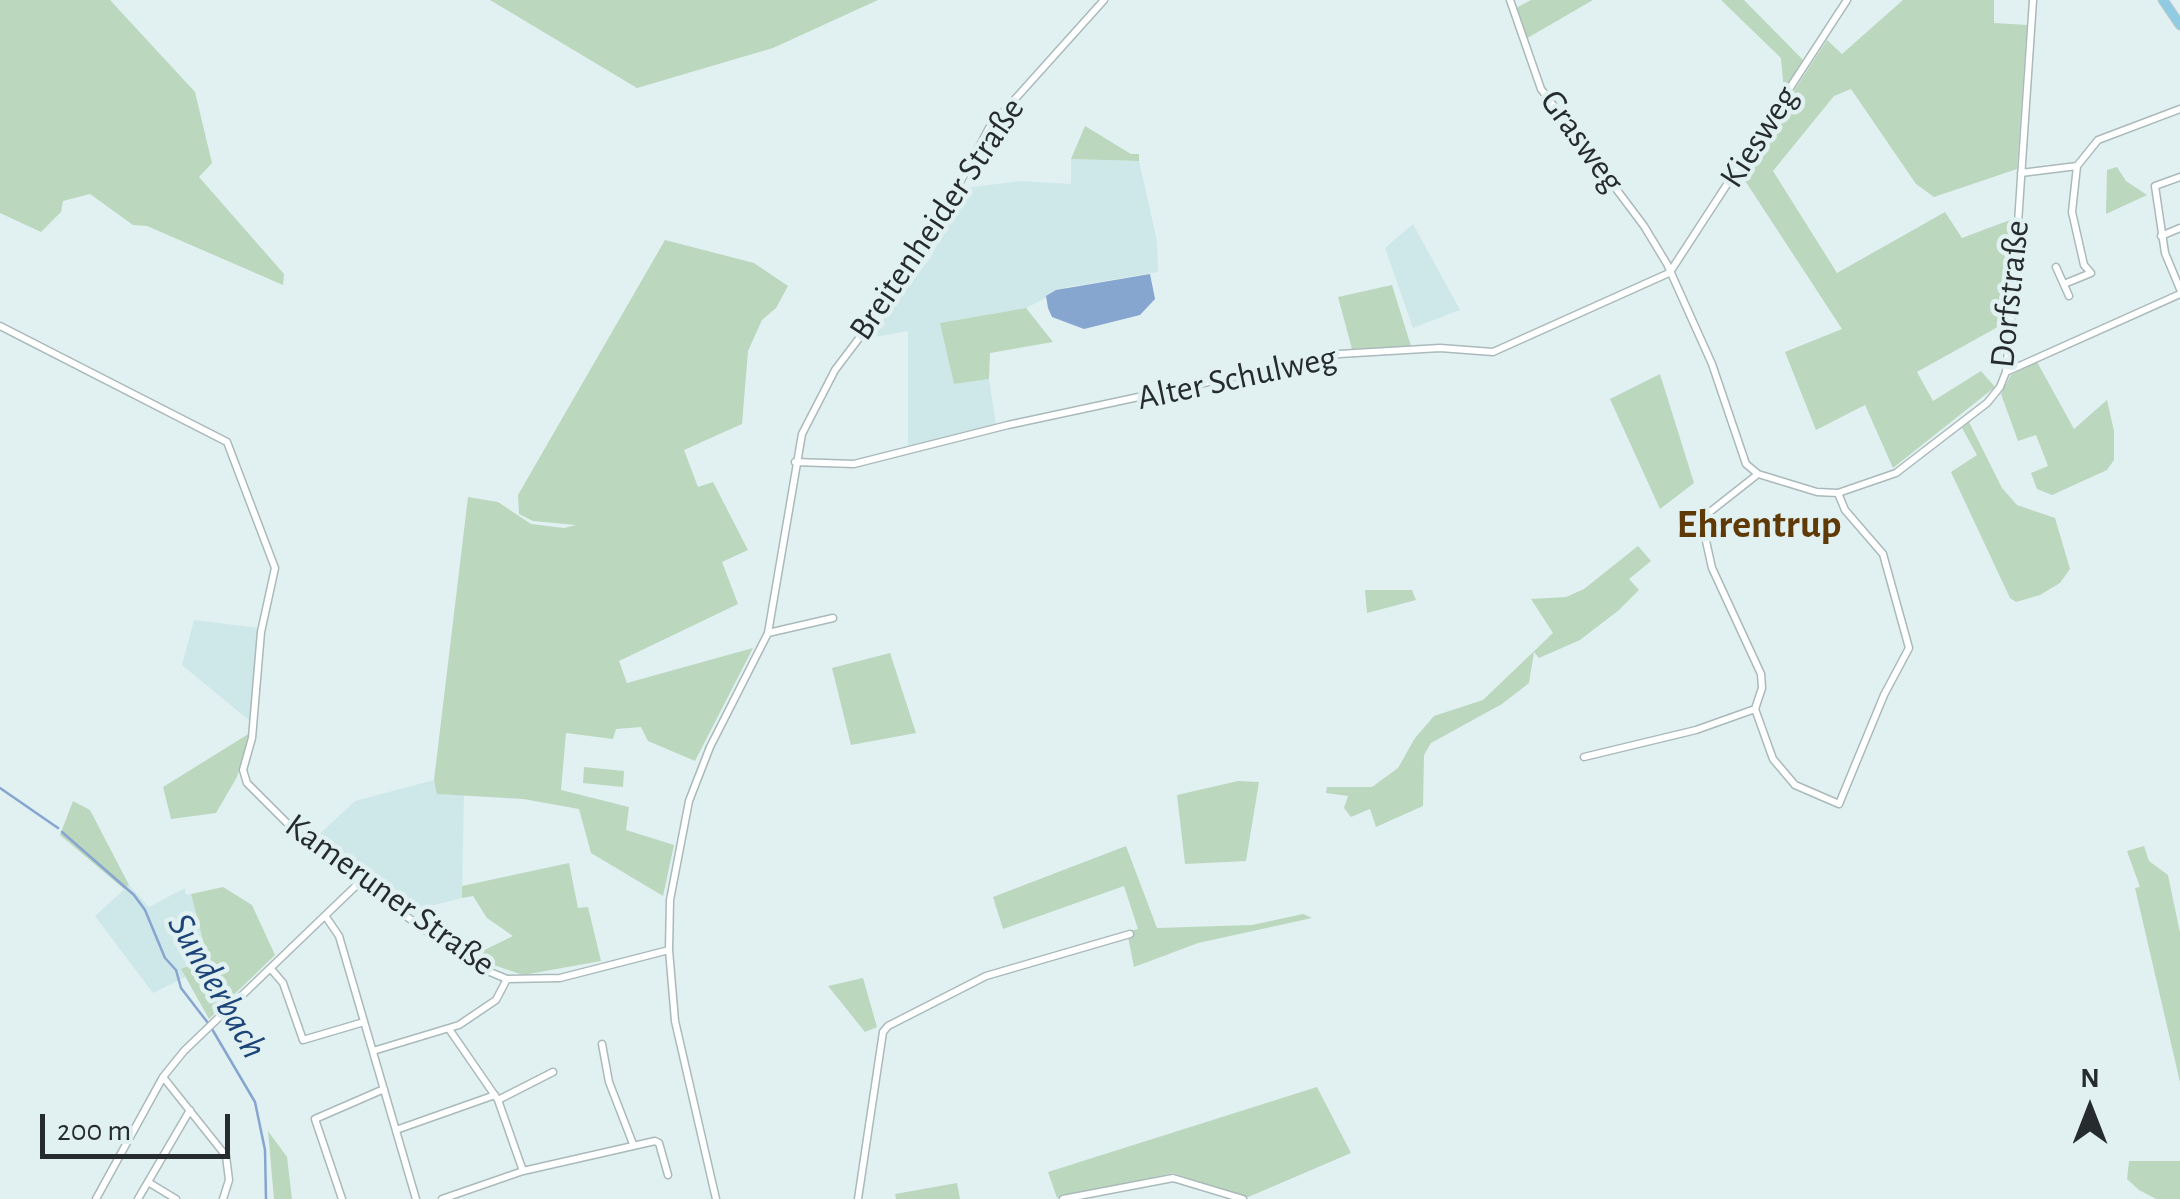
<!DOCTYPE html>
<meta charset="utf-8">
<style>
body{margin:0}
#map{position:relative;width:2180px;height:1199px;overflow:hidden;background:#e1f1f2;font-family:"Alegreya Sans",sans-serif}
canvas{display:block}
.north{position:absolute;left:2040px;top:1059px;width:100px;height:100px;-webkit-text-stroke:8px #e1f1f2;paint-order:stroke;rotate:0deg;font-size:28px;font-weight:700;line-height:40px;text-align:center;color:#262c2d}
.north::after{content:'';display:block;margin:auto;width:35px;height:45px;background:#262c2d;clip-path:polygon(50% 0,100% 100%,50% 72%,0 100%)}
.scale{position:absolute;left:40px;top:1114px;width:190px;height:45px;box-sizing:border-box;border:5px solid #262c2d;border-top:0;padding-left:12px;font-size:30px;line-height:35px;white-space:nowrap;color:#262c2d;-webkit-text-stroke:8px #e1f1f2;paint-order:stroke}
</style>
<div id="map">
<canvas width="2180" height="1199"></canvas>
<div class="north">N</div>
<div class="scale">200 m</div>
</div>
<script>
const context = document.querySelector('canvas').getContext('2d');
context.lineJoin = 'round';
function fill(path, color) { context.fillStyle = color; context.fill(path, 'evenodd'); }
const poly = rows => new Path2D(rows.map(r => 'M' + r).join(''));
function strokePath(path, color, width, dash) { context.strokeStyle = color; context.lineWidth = width; context.lineCap = dash ? 'butt' : 'round'; context.setLineDash(dash || []); context.stroke(path); }
function drawText(font, color, halo, rows, align = 'center') {
  context.font = font + ' "Alegreya Sans",sans-serif'; context.lineWidth = 9; context.setLineDash([]); context.textBaseline = 'middle'; context.strokeStyle = halo; context.fillStyle = color; for (const [text, x, y, turn = 0] of rows) {
    context.save(); context.translate(x, y); context.rotate((+turn || 0) * Math.PI / 180); context.textAlign = isNaN(turn) ? turn : align; if (halo) context.strokeText(text, 0, 0); context.fillText(text, 0, 0); context.restore();
  }
}
fill(poly([
 [1071,159,1139,161,1157,241,1158,272,1068,287,1026,308,941,323,954,384,989,379,996,425,908,446,908,331,869,338,931,257,965,188,1020,181,1071,184],
 [1413,224,1460,310,1413,328,1385,248],
 [194,620,259,628,250,721,182,665],
 [434,780,438,794,464,795,462,898,422,908,415,915,311,842,355,801],
 [129,885,149,907,185,888,186,895,191,894,206,953,182,969,185,977,153,993,95,916]
]), '#cee7e9');
fill(poly([
 [0,0,110,0,195,92,212,163,199,177,284,274,283,285,147,226,133,225,90,194,63,201,61,212,41,232,0,213],
 [490,0,878,0,773,48,637,88],
 [1531,0,1593,0,1524,40,1516,8],
 [1721,0,1744,0,1805,62,1784,93,1781,58],
 [1903,0,1994,0,1994,23,2027,25,2017,169,1934,197,1916,184,1851,89,1834,96,1773,171,1837,273,1945,212,1962,238,2010,220,2003,324,1917,372,1933,401,1981,371,1995,387,1893,468,1865,405,1816,430,1785,352,1842,329,1740,173,1827,40,1842,54],
 [1085,126,1131,154,1139,154,1139,161,1071,159],
 [2117,167,2126,181,2147,195,2106,214,2107,170],
 [665,240,754,263,788,286,776,308,762,320,748,351,742,424,684,450,698,487,713,482,748,550,722,562,738,604,619,661,627,683,753,648,695,761,648,741,641,727,616,729,613,739,566,733,561,790,629,807,626,830,674,845,663,896,591,853,579,809,523,799,437,794,434,780,468,497,498,502,531,524,564,528,576,525,533,521,519,514,518,495],
 [1392,285,1411,346,1352,349,1338,297],
 [1026,308,1053,342,990,353,989,379,954,384,940,323],
 [2037,362,2074,429,2107,400,2114,431,2114,460,2107,470,2052,495,2037,489,2031,473,2048,466,2036,435,2018,441,2001,394,2011,375],
 [1660,374,1694,483,1660,509,1610,399],
 [1969,422,2002,488,2017,505,2055,518,2070,569,2060,583,2040,595,2016,602,2010,598,1951,472,1977,455,1962,428],
 [1638,546,1651,561,1629,579,1639,590,1619,610,1580,640,1539,658,1534,652,1529,683,1502,704,1431,743,1424,755,1423,806,1376,827,1370,809,1351,817,1344,808,1348,796,1326,793,1327,787,1372,787,1398,768,1415,738,1434,716,1483,700,1553,633,1531,599,1566,597,1584,589],
 [1365,590,1412,590,1416,600,1367,613],
 [890,653,916,733,851,745,832,668],
 [250,733,237,777,216,813,171,819,163,787],
 [584,767,624,771,623,787,583,783],
 [1238,781,1259,782,1246,861,1185,864,1177,795],
 [73,801,90,810,129,885,124,889,60,835],
 [1126,846,1157,928,1252,925,1303,914,1312,918,1198,943,1134,967,1127,932,1138,929,1124,886,1003,929,993,897],
 [2144,846,2149,861,2168,875,2180,933,2180,1082,2135,888,2140,887,2127,851],
 [569,863,578,908,588,907,601,961,523,975,470,957,513,936,487,918,473,896,462,898,462,886],
 [223,887,252,905,275,955,209,1019,181,969,188,966,186,962,206,952,191,894],
 [863,978,877,1027,865,1032,828,986],
 [1317,1087,1351,1153,1246,1198,1173,1173,1057,1198,1048,1172],
 [268,1131,287,1157,292,1199,274,1199],
 [2129,1161,2180,1161,2180,1199,2156,1199,2139,1190,2127,1179],
 [957,1183,960,1199,896,1199,895,1194]
]), '#bbd7be');
fill(poly([
 [1150,274,1155,299,1140,315,1084,329,1052,317,1048,308,1046,296,1056,290]
]), '#86a5cf');
strokePath(poly([
 [0,788,58,828],
 [62,832,134,895,145,910,165,958,176,970,181,988,208,1023],
 [212,1029,255,1102,265,1150,266,1199]
]), '#86a5cf', 2.5);
const minor = poly([
 [1510,0,1541,89,1644,226,1667,264,1712,364,1746,464,1758,474,1817,492,1838,493,1896,473,1987,403,2000,387,2006,372,2013,297,2033,0],
 [2021,173,2077,166],
 [2180,177,2155,186,2165,253,2180,289],
 [2161,236,2180,228],
 [2056,267,2069,296],
 [1670,272,1847,0],
 [2064,284,2091,273,2084,265,2072,212,2077,166,2098,140,2180,109],
 [0,326,227,442,275,568,261,632,252,738,243,770,247,783,310,846,473,965,507,979,560,978,669,950],
 [2006,372,2180,294],
 [795,462,854,464,1008,425,1339,354,1440,348,1493,352,1669,273],
 [1758,474,1706,515,1704,532,1712,568,1761,674,1762,688,1755,709,1773,759,1795,785,1839,804,1884,695,1909,648,1883,554,1845,510,1838,493],
 [768,633,833,618],
 [1584,757,1696,730,1755,709],
 [326,917,339,936,416,1199],
 [271,969,283,983,303,1040,364,1022],
 [449,1029,498,1100,523,1171],
 [602,1044,609,1082,633,1144],
 [373,1051,459,1025,496,1000,507,979],
 [163,1077,226,1156,229,1180,223,1199],
 [498,1100,553,1072],
 [396,1130,495,1095],
 [148,1182,176,1199],
 [96,1199,163,1077,184,1051,361,881],
 [138,1199,190,1110],
 [342,1199,315,1119,384,1089],
 [442,1199,523,1171,655,1141,659,1143,668,1175],
 [716,1199,675,1021,669,950,670,900,689,801,710,747,768,633,802,434,835,370,919,259,989,128,1104,0],
 [858,1199,883,1032,888,1026,986,976,1130,934],
 [1063,1199,1173,1178,1243,1199]
]);
const major = poly([
 [2163,0,2180,25]
]);
strokePath(minor, '#aab9ba', 9);
strokePath(major, '#cbcccd', 11);
strokePath(minor, '#fff', 6);
strokePath(major, '#90cbe4', 9);
drawText('35px', '#262c2d', '#e1f1f2', [
 ["Kiesweg",1759,137,-57],
 ["Grasweg",1582,141,54],
 ["Breitenheider Straße",937,219,-56],
 ["Dorfstraße",2010,294,-84],
 ["Alter Schulweg",1237,378,-12],
 ["Kameruner Straße",390,895,36]
]);
drawText('italic 38px', '#1c4479', '#e1f1f2', [
 ["Sunderbach",217,986,60]
]);
drawText('bold 40px', '#5f3a07', '#e1f1f2', [
 ["Ehrentrup",1759,525]
]);
</script>
